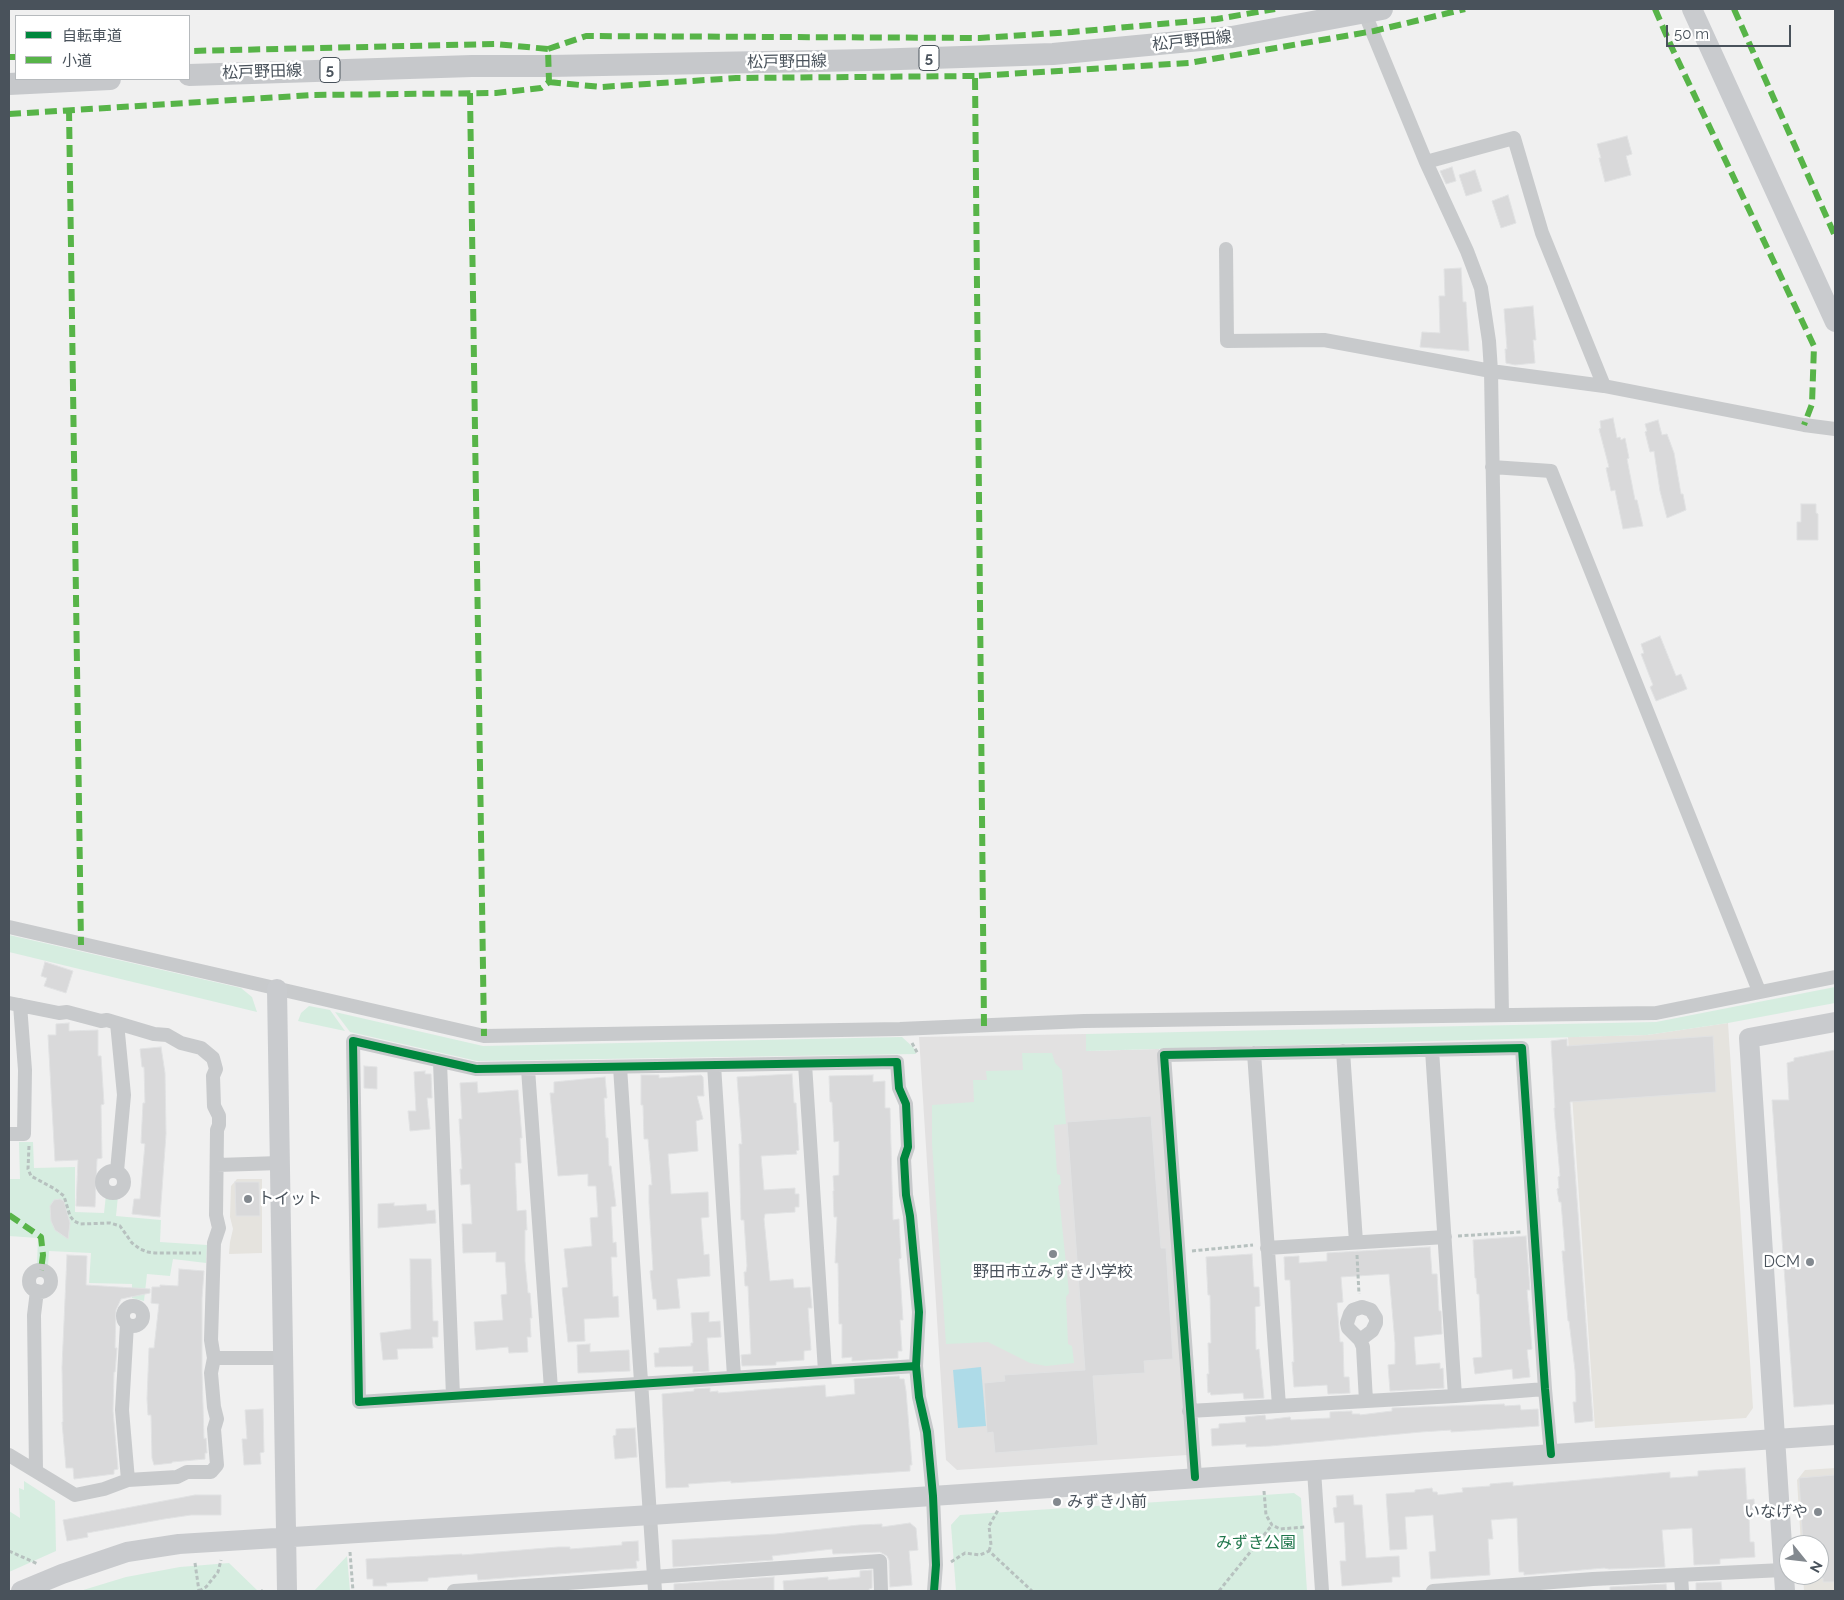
<!DOCTYPE html>
<meta charset="utf-8">
<style>
body{margin:0}
#map{position:relative;width:1844px;height:1600px;overflow:hidden;background:#f0f0f0;font-family:Raleway,"Noto Sans JP",sans-serif}
canvas{display:block}
.frame{position:absolute;inset:0;border:10px solid #49525b;pointer-events:none}
.legend{position:absolute;left:15px;top:15px;width:175px;height:65px;box-sizing:border-box;background:#fff;border:1px solid #b6babd;margin:0;padding:6px 9px;list-style:none;font-size:15px;color:#49525b}
.legend li{display:flex;align-items:center;gap:10px;height:25px}
.legend b{width:25px;border:1px solid #b6babd}
.north{position:absolute;left:1779px;top:1535px;width:50px;height:50px;box-sizing:border-box;background:#fff;border:1px solid #b6babd;border-radius:50%;rotate:119deg;font-size:14px;font-weight:700;line-height:20px;text-align:center;color:#49525b}
.north::after{content:'';display:block;margin:auto;width:18px;height:22px;background:#83898f;clip-path:polygon(50% 0,100% 100%,50% 72%,0 100%)}
.scale{position:absolute;left:1666px;top:25px;width:125px;height:22px;box-sizing:border-box;border:2px solid #49525b;border-top:0;padding-left:6px;font-size:15px;line-height:18px;white-space:nowrap;color:#49525b;-webkit-text-stroke:4px #fff;paint-order:stroke}
</style>
<div id="map">
<canvas width="1844" height="1600"></canvas>
<div class="frame"></div>
<ul class="legend">
<li><b style="height:6px;background:#00873e"></b>自転車道</li>
<li><b style="height:6px;background:#57b448"></b>小道</li>
</ul>
<div class="north">N</div>
<div class="scale">50 m</div>
</div>
<script>
const context = document.querySelector('canvas').getContext('2d');
context.lineJoin = 'round';
function fill(path, color) { context.fillStyle = color; context.fill(path, 'evenodd'); }
const poly = rows => new Path2D(rows.map(r => 'M' + r).join(''));
function strokePath(path, color, width, dash) { context.strokeStyle = color; context.lineWidth = width; context.lineCap = dash ? 'butt' : 'round'; context.setLineDash(dash || []); context.stroke(path); }
function drawText(font, color, halo, rows, align = 'center') {
  context.font = font + ' Raleway,"Noto Sans JP",sans-serif'; context.lineWidth = 5; context.setLineDash([]); context.textBaseline = 'middle'; context.strokeStyle = halo; context.fillStyle = color; for (const [text, x, y, turn = 0] of rows) {
    context.save(); context.translate(x, y); context.rotate((+turn || 0) * Math.PI / 180); context.textAlign = isNaN(turn) ? turn : align; if (halo) context.strokeText(text, 0, 0); context.fillText(text, 0, 0); context.restore();
  }
}
fill(poly([
 [1728,1023,1753,1408,1746,1418,1595,1428,1568,1037,1647,1035],
 [237,1179,262,1179,262,1253,229,1254,230,1242,233,1229,230,1217,231,1186],
 [1835,1468,1835,1591,1804,1591,1803,1575,1819,1575,1819,1545,1801,1545,1797,1480,1805,1470]
]), '#e5e3de');
fill(poly([
 [1086,1034,1086,1051,1159,1049,1187,1455,957,1470,946,1460,919,1037]
]), '#e2e1e1');
fill(poly([
 [9,935,241,988,252,997,257,1012,9,952],
 [1835,987,1835,1003,1728,1023,1647,1035,1086,1051,1086,1034,1656,1022],
 [309,1006,330,1010,345,1031,298,1021,301,1013],
 [335,1012,483,1046,902,1037,914,1048,916,1054,477,1061,350,1032],
 [1022,1053,1052,1053,1055,1063,1062,1070,1066,1124,1054,1125,1057,1174,1060,1175,1061,1184,1058,1186,1069,1293,1066,1297,1068,1344,1072,1346,1074,1363,1046,1366,1030,1363,988,1342,946,1344,932,1144,932,1105,974,1102,973,1080,987,1080,986,1071,1023,1070],
 [19,1142,33,1142,34,1168,75,1167,75,1212,104,1213,106,1195,118,1196,116,1216,161,1220,160,1242,207,1245,206,1263,173,1259,170,1276,147,1274,144,1301,132,1298,132,1284,89,1283,91,1253,49,1251,48,1266,37,1264,38,1238,9,1236,9,1179,20,1179],
 [24,1481,55,1501,56,1551,9,1572,9,1511,20,1518,19,1488,24,1490],
 [1294,1493,1301,1498,1307,1591,956,1591,951,1525,960,1515],
 [347,1556,350,1591,314,1591],
 [229,1563,258,1591,80,1591,126,1577,180,1567]
]), '#d6ede0');
fill(poly([
 [981,1367,986,1426,958,1428,953,1370]
]), '#aedbe8');
const building = poly([
 [1627,136,1632,154,1626,156,1631,175,1605,182,1599,158,1601,158,1597,144,1627,136],
 [1452,167,1456,181,1446,184,1440,171,1452,167],
 [1475,170,1482,191,1466,196,1459,175,1475,170],
 [1508,195,1516,223,1501,228,1492,201,1508,195],
 [1461,268,1463,302,1466,302,1469,351,1420,347,1422,332,1440,333,1439,296,1445,296,1444,269,1461,268],
 [1533,306,1536,340,1533,340,1535,363,1515,365,1506,363,1505,349,1507,349,1504,309,1533,306],
 [1613,418,1617,438,1620,437,1621,440,1625,438,1629,458,1627,459,1635,500,1637,500,1643,526,1623,529,1615,490,1611,491,1606,468,1609,467,1599,429,1601,428,1600,421,1613,418],
 [1658,420,1662,435,1667,434,1674,453,1681,494,1683,494,1686,510,1667,518,1660,491,1654,451,1650,452,1645,432,1647,431,1645,424,1658,420],
 [1801,504,1816,504,1816,513,1818,514,1818,540,1797,540,1797,522,1801,522,1801,504],
 [1660,636,1676,676,1681,674,1687,689,1656,701,1650,687,1653,685,1641,654,1644,653,1641,644,1660,636],
 [45,962,73,971,66,993,44,986,47,978,41,976,45,962],
 [69,1023,69,1031,98,1030,98,1056,101,1056,104,1104,101,1105,102,1158,97,1159,95,1207,76,1206,78,1160,55,1161,48,1035,56,1035,56,1024,69,1023],
 [1713,1036,1716,1092,1570,1102,1593,1421,1575,1423,1573,1402,1576,1402,1576,1398,1575,1370,1569,1321,1568,1321,1562,1251,1565,1251,1561,1202,1559,1202,1557,1189,1559,1188,1558,1177,1560,1176,1554,1108,1555,1108,1551,1041,1567,1039,1567,1046,1713,1036],
 [161,1047,165,1073,166,1134,160,1217,132,1214,134,1199,140,1199,145,1144,141,1143,143,1103,145,1103,144,1067,142,1067,140,1049,161,1047],
 [1835,1050,1835,1404,1794,1407,1772,1100,1789,1100,1787,1063,1794,1061,1794,1058,1835,1050],
 [364,1066,377,1067,377,1089,364,1088,364,1066],
 [425,1071,425,1074,431,1074,432,1098,427,1098,430,1129,410,1131,408,1111,416,1111,414,1072,425,1071],
 [792,1074,794,1103,796,1103,799,1150,796,1151,797,1154,761,1156,764,1190,795,1188,795,1194,799,1194,799,1207,795,1207,795,1212,765,1214,764,1219,770,1281,793,1279,794,1288,810,1287,812,1308,808,1308,811,1350,804,1351,804,1360,776,1362,776,1365,742,1366,741,1355,751,1354,748,1286,745,1286,744,1272,746,1272,747,1266,744,1220,741,1220,739,1144,742,1144,737,1077,792,1074],
 [641,1075,659,1075,659,1078,701,1075,703,1077,704,1096,697,1096,703,1119,696,1121,698,1151,668,1154,671,1194,708,1192,709,1217,701,1218,704,1255,709,1254,710,1276,677,1279,680,1308,657,1310,656,1299,653,1299,650,1271,653,1270,649,1203,649,1185,652,1185,648,1139,644,1139,643,1105,641,1105,641,1075],
 [873,1075,873,1082,885,1081,885,1108,890,1108,893,1220,899,1219,900,1239,901,1258,899,1259,903,1320,900,1320,902,1351,898,1351,898,1358,852,1361,852,1357,842,1358,842,1324,839,1324,838,1263,835,1263,837,1217,834,1217,833,1191,834,1191,833,1176,839,1175,839,1141,834,1142,832,1102,830,1102,829,1076,873,1075],
 [605,1077,607,1098,604,1098,606,1138,608,1138,609,1166,611,1166,616,1206,611,1207,613,1243,616,1242,617,1257,611,1257,613,1297,618,1296,619,1317,584,1319,585,1341,568,1342,562,1288,568,1287,564,1249,592,1246,590,1218,598,1217,596,1186,588,1186,588,1174,558,1176,550,1093,554,1093,554,1082,605,1077],
 [477,1082,478,1093,518,1090,522,1138,520,1138,521,1163,515,1163,517,1211,526,1210,527,1230,525,1230,525,1261,528,1293,530,1293,532,1318,530,1318,531,1337,527,1337,528,1352,509,1353,508,1347,476,1350,474,1322,503,1320,501,1295,507,1294,505,1262,496,1262,496,1252,463,1253,462,1224,472,1224,470,1184,461,1185,460,1169,462,1169,459,1119,462,1119,460,1083,477,1082],
 [1151,1116,1161,1248,1166,1248,1173,1359,1144,1361,1145,1373,1093,1376,1098,1445,995,1453,993,1432,987,1433,984,1383,1005,1381,1004,1375,1085,1370,1067,1122,1151,1116],
 [235,1182,259,1182,260,1216,236,1216,235,1182],
 [60,1199,64,1201,70,1223,68,1239,55,1230,51,1221,50,1206,54,1200,60,1199],
 [394,1203,394,1206,426,1204,427,1211,435,1210,436,1223,378,1228,378,1204,394,1203],
 [1526,1236,1530,1290,1527,1290,1532,1349,1527,1350,1530,1377,1513,1379,1512,1369,1475,1374,1473,1358,1482,1357,1479,1294,1477,1294,1476,1278,1475,1278,1473,1240,1526,1236],
 [1430,1247,1432,1274,1437,1274,1439,1311,1441,1311,1442,1334,1414,1337,1416,1365,1440,1363,1440,1369,1443,1368,1444,1388,1390,1391,1388,1365,1395,1364,1395,1343,1389,1274,1341,1277,1343,1302,1337,1303,1340,1342,1343,1342,1344,1377,1349,1377,1350,1393,1328,1394,1327,1385,1294,1387,1292,1362,1294,1362,1290,1280,1285,1280,1284,1257,1299,1256,1299,1263,1327,1261,1327,1253,1430,1247],
 [1252,1254,1254,1287,1259,1287,1260,1306,1255,1307,1256,1350,1259,1349,1264,1398,1244,1399,1243,1393,1211,1395,1210,1392,1208,1393,1207,1374,1209,1374,1208,1343,1211,1343,1210,1295,1208,1295,1206,1257,1252,1254],
 [67,1255,87,1256,86,1285,150,1289,150,1293,121,1299,116,1310,115,1348,117,1348,115,1372,114,1372,113,1411,118,1469,114,1470,114,1474,74,1479,73,1468,66,1468,62,1422,63,1422,62,1367,67,1255],
 [410,1259,431,1259,433,1321,438,1321,438,1337,432,1337,433,1348,397,1349,398,1359,383,1360,380,1333,411,1329,410,1259],
 [179,1269,204,1271,202,1298,202,1372,204,1439,206,1438,207,1453,205,1453,205,1459,172,1462,172,1463,154,1465,152,1458,151,1415,148,1415,147,1399,149,1348,154,1348,159,1304,151,1303,152,1287,160,1287,160,1285,178,1286,179,1269],
 [709,1312,709,1322,720,1321,721,1337,707,1338,709,1371,693,1372,693,1366,655,1367,654,1353,659,1353,659,1348,691,1346,691,1343,693,1343,691,1313,709,1312],
 [590,1344,590,1352,629,1350,630,1371,578,1373,577,1345,590,1344],
 [899,1376,900,1379,904,1379,906,1391,912,1465,910,1465,910,1471,731,1483,731,1481,688,1484,689,1487,666,1488,662,1394,694,1391,694,1389,710,1388,710,1392,718,1391,718,1393,825,1385,826,1397,855,1394,854,1379,899,1376],
 [1504,1404,1505,1406,1520,1405,1521,1410,1538,1409,1539,1426,1451,1432,1451,1430,1421,1432,1270,1446,1246,1447,1246,1444,1212,1446,1211,1429,1219,1428,1219,1424,1246,1422,1245,1417,1265,1415,1266,1420,1290,1417,1291,1420,1330,1418,1330,1412,1352,1411,1352,1414,1360,1414,1360,1415,1392,1411,1392,1408,1504,1404],
 [263,1409,264,1452,260,1453,261,1464,244,1465,242,1439,247,1439,245,1410,263,1409],
 [635,1428,637,1457,615,1459,613,1436,616,1435,616,1429,635,1428],
 [1745,1468,1747,1500,1754,1499,1755,1516,1749,1516,1750,1542,1754,1542,1755,1557,1720,1559,1720,1564,1694,1565,1692,1528,1662,1530,1665,1567,1609,1569,1604,1568,1524,1575,1524,1572,1519,1572,1517,1518,1491,1520,1493,1539,1488,1539,1490,1575,1431,1579,1429,1552,1436,1551,1433,1515,1405,1517,1407,1549,1390,1550,1386,1494,1415,1492,1415,1490,1432,1488,1433,1492,1437,1492,1438,1495,1463,1492,1462,1488,1490,1486,1490,1484,1513,1482,1513,1486,1670,1472,1670,1478,1698,1476,1698,1471,1745,1468],
 [1835,1475,1835,1582,1823,1582,1823,1578,1819,1579,1819,1545,1803,1545,1799,1478,1835,1475],
 [195,1495,221,1495,221,1515,191,1515,164,1519,87,1533,88,1537,67,1541,63,1520,195,1495],
 [1353,1495,1354,1505,1362,1505,1366,1558,1399,1556,1400,1577,1392,1577,1392,1582,1342,1586,1340,1561,1346,1561,1344,1522,1335,1523,1333,1508,1337,1507,1336,1496,1353,1495],
 [910,1523,916,1528,918,1550,909,1551,912,1585,890,1587,889,1560,887,1556,880,1552,833,1554,832,1549,772,1556,773,1560,673,1567,672,1540,776,1534,859,1525,882,1524,882,1527,910,1523],
 [638,1541,639,1561,636,1561,637,1568,478,1580,477,1574,428,1578,428,1581,386,1583,387,1586,373,1586,373,1579,367,1579,366,1559,462,1554,462,1555,558,1547,570,1547,570,1549,622,1545,622,1542,638,1541],
 [872,1570,872,1588,869,1589,869,1591,784,1591,783,1581,828,1577,828,1580,860,1577,860,1571,872,1570],
 [774,1577,774,1591,674,1591,674,1584,774,1577],
 [1721,1582,1722,1591,1696,1591,1696,1583,1721,1582],
 [1666,1584,1667,1591,1610,1591,1610,1587,1666,1584]
]);
fill(building, '#d9d9da');
strokePath(building, '#e1e2e3', 1);
strokePath(poly([
 [912,1043,918,1054],
 [29,1146,28,1169,31,1176,55,1189,64,1196,70,1216,74,1221,80,1224,110,1223,120,1226,132,1243,140,1249,148,1252,155,1253,201,1253],
 [1458,1236,1521,1232],
 [1192,1251,1253,1245],
 [1357,1255,1359,1294],
 [1264,1491,1266,1515,1272,1525,1280,1529,1305,1527],
 [9,1551,38,1564],
 [989,1551,991,1545,989,1526,998,1510],
 [350,1552,353,1591],
 [951,1562,965,1553,980,1555,989,1551,1032,1591],
 [195,1563,199,1591],
 [199,1591,206,1587,218,1572,221,1560],
 [262,1591,263,1590],
 [1219,1591,1272,1525]
]), '#b7c1bf', 3, [4, 2.5]);
strokePath(poly([
 [1363,9,1426,162,1467,251,1481,288,1489,341,1491,371,1502,1015],
 [1426,162,1514,138,1542,233,1604,386],
 [1226,249,1227,341,1324,340,1491,371,1604,386,1804,425,1835,429],
 [1492,467,1551,471,1759,991],
 [9,927,484,1036,900,1029,1084,1021,1656,1013,1835,977],
 [9,1003,59,1013,67,1012,101,1021,107,1020,154,1034,167,1035,181,1043,201,1048,213,1058,216,1069,213,1076,214,1106,219,1116,219,1125,217,1130,216,1215,219,1228,214,1243,211,1340,214,1358,211,1373,214,1407,217,1419,214,1429,217,1465,211,1472,187,1472,177,1477,128,1480,104,1489,75,1495,9,1455],
 [117,1023,124,1095,117,1171],
 [1343,1051,1356,1242],
 [1254,1053,1279,1406],
 [440,1062,453,1396],
 [805,1064,825,1371],
 [714,1065,734,1376],
 [620,1067,655,1591],
 [528,1069,551,1389],
 [9,1134,24,1134,25,1070,20,1005],
 [217,1165,280,1163],
 '102 1182a11 11 0 1 1 22 0a11 11 0 1 1-22 0Z',
 [1267,1248,1445,1237],
 '29 1281a11 11 0 1 1 22 0a11 11 0 1 1-22 0Z',
 '123 1316a10 10 0 1 1 20 0a10 10 0 1 1-20 0Z',
 [127,1324,122,1410,128,1480],
 [1360,1340,1372,1331,1376,1323,1376,1318,1371,1310,1362,1307,1353,1310,1350,1314,1347,1323,1348,1328,1360,1340,1363,1347,1366,1401],
 [214,1358,283,1358],
 [916,1366,359,1402,353,1041,476,1069,897,1062,899,1088,906,1104,908,1147,904,1159,906,1195,910,1216,919,1312,916,1366,919,1397,927,1432,933,1496,936,1565,934,1591],
 [1455,1396,1545,1389],
 [1189,1411,1455,1396,1432,1050],
 [1314,1470,1322,1591],
 [36,1471,34,1315,37,1291],
 [1195,1477,1164,1055,1522,1048,1545,1389,1551,1454],
 [1681,1576,1682,1591],
 [454,1591,880,1561,881,1591],
 [1433,1591,1593,1579,1783,1570]
]), '#c8cacc', 14);
strokePath(poly([
 [1692,9,1835,322],
 [277,989,287,1591],
 [21,1591,62,1574,127,1552,179,1544,651,1515,1835,1435],
 [1785,1591,1749,1038,1835,1022]
]), '#c9cbce', 20);
strokePath(poly([
 [189,75,472,66,549,66,870,60,1053,54,1232,37,1382,9],
 [9,84,110,79]
]), '#c6c8cb', 22);
strokePath(poly([
 [1655,9,1672,48,1814,346,1812,404,1804,425],
 [1734,9,1835,236],
 [548,49,586,36,980,38,1072,32,1217,19,1275,9],
 [9,57,16,57],
 [549,82,601,87,736,78,975,76],
 [470,93,484,1036],
 [69,109,81,945],
 [9,114,314,95,496,93,541,88,549,82,548,49,495,44,189,51],
 [984,1026,975,76,1189,63,1374,31,1465,9],
 [9,1215,41,1237,43,1255,41,1270]
]), '#57b448', 6, [12, 6]);
strokePath(poly([
 [916,1366,359,1402,353,1041,476,1069,897,1062,899,1088,906,1104,908,1147,904,1159,906,1195,910,1216,919,1312,916,1366,919,1397,927,1432,933,1496,936,1565,934,1591],
 [1195,1477,1164,1055,1522,1048,1545,1389,1551,1454]
]), '#00873e', 8);
for (const [x, y, r, color] of [
 [248,1199,5,"#83898f"],
 [1053,1254,5,"#83898f"],
 [1810,1262,5,"#83898f"],
 [1057,1502,5,"#83898f"],
 [1818,1512,5,"#83898f"]
]) { const dot = new Path2D(); dot.arc(x, y, r, 0, 2 * Math.PI); context.fillStyle = color; context.fill(dot); strokePath(dot, '#fff', 2); }
for (const [x, y, w] of [
 [929,58,20],
 [330,70,20]
]) { const box = new Path2D(); box.roundRect(x - w / 2, y - 12.5, w, 25, 4); context.fillStyle = '#fff'; context.fill(box); strokePath(box, '#49525b', 1); }
drawText('bold 15px', '#49525b', null, [
 ["5",929,58],
 ["5",330,70]
]);
drawText('16px', '#49525b', '#fff', [
 ["松戸野田線",1192,41,-6],
 ["松戸野田線",787,62,-1],
 ["松戸野田線",262,72,-2]
]);
drawText('16px', '#49525b', '#fff', [
 ["トイット",258,1199],
 ["DCM",1800,1262,"right"],
 ["野田市立みずき小学校",1053,1272,"center"],
 ["みずき小前",1067,1502],
 ["いなげや",1808,1512,"right"]
], 'left');
drawText('16px', '#1f764b', '#fff', [
 ["みずき公園",1256,1543]
]);
</script>
